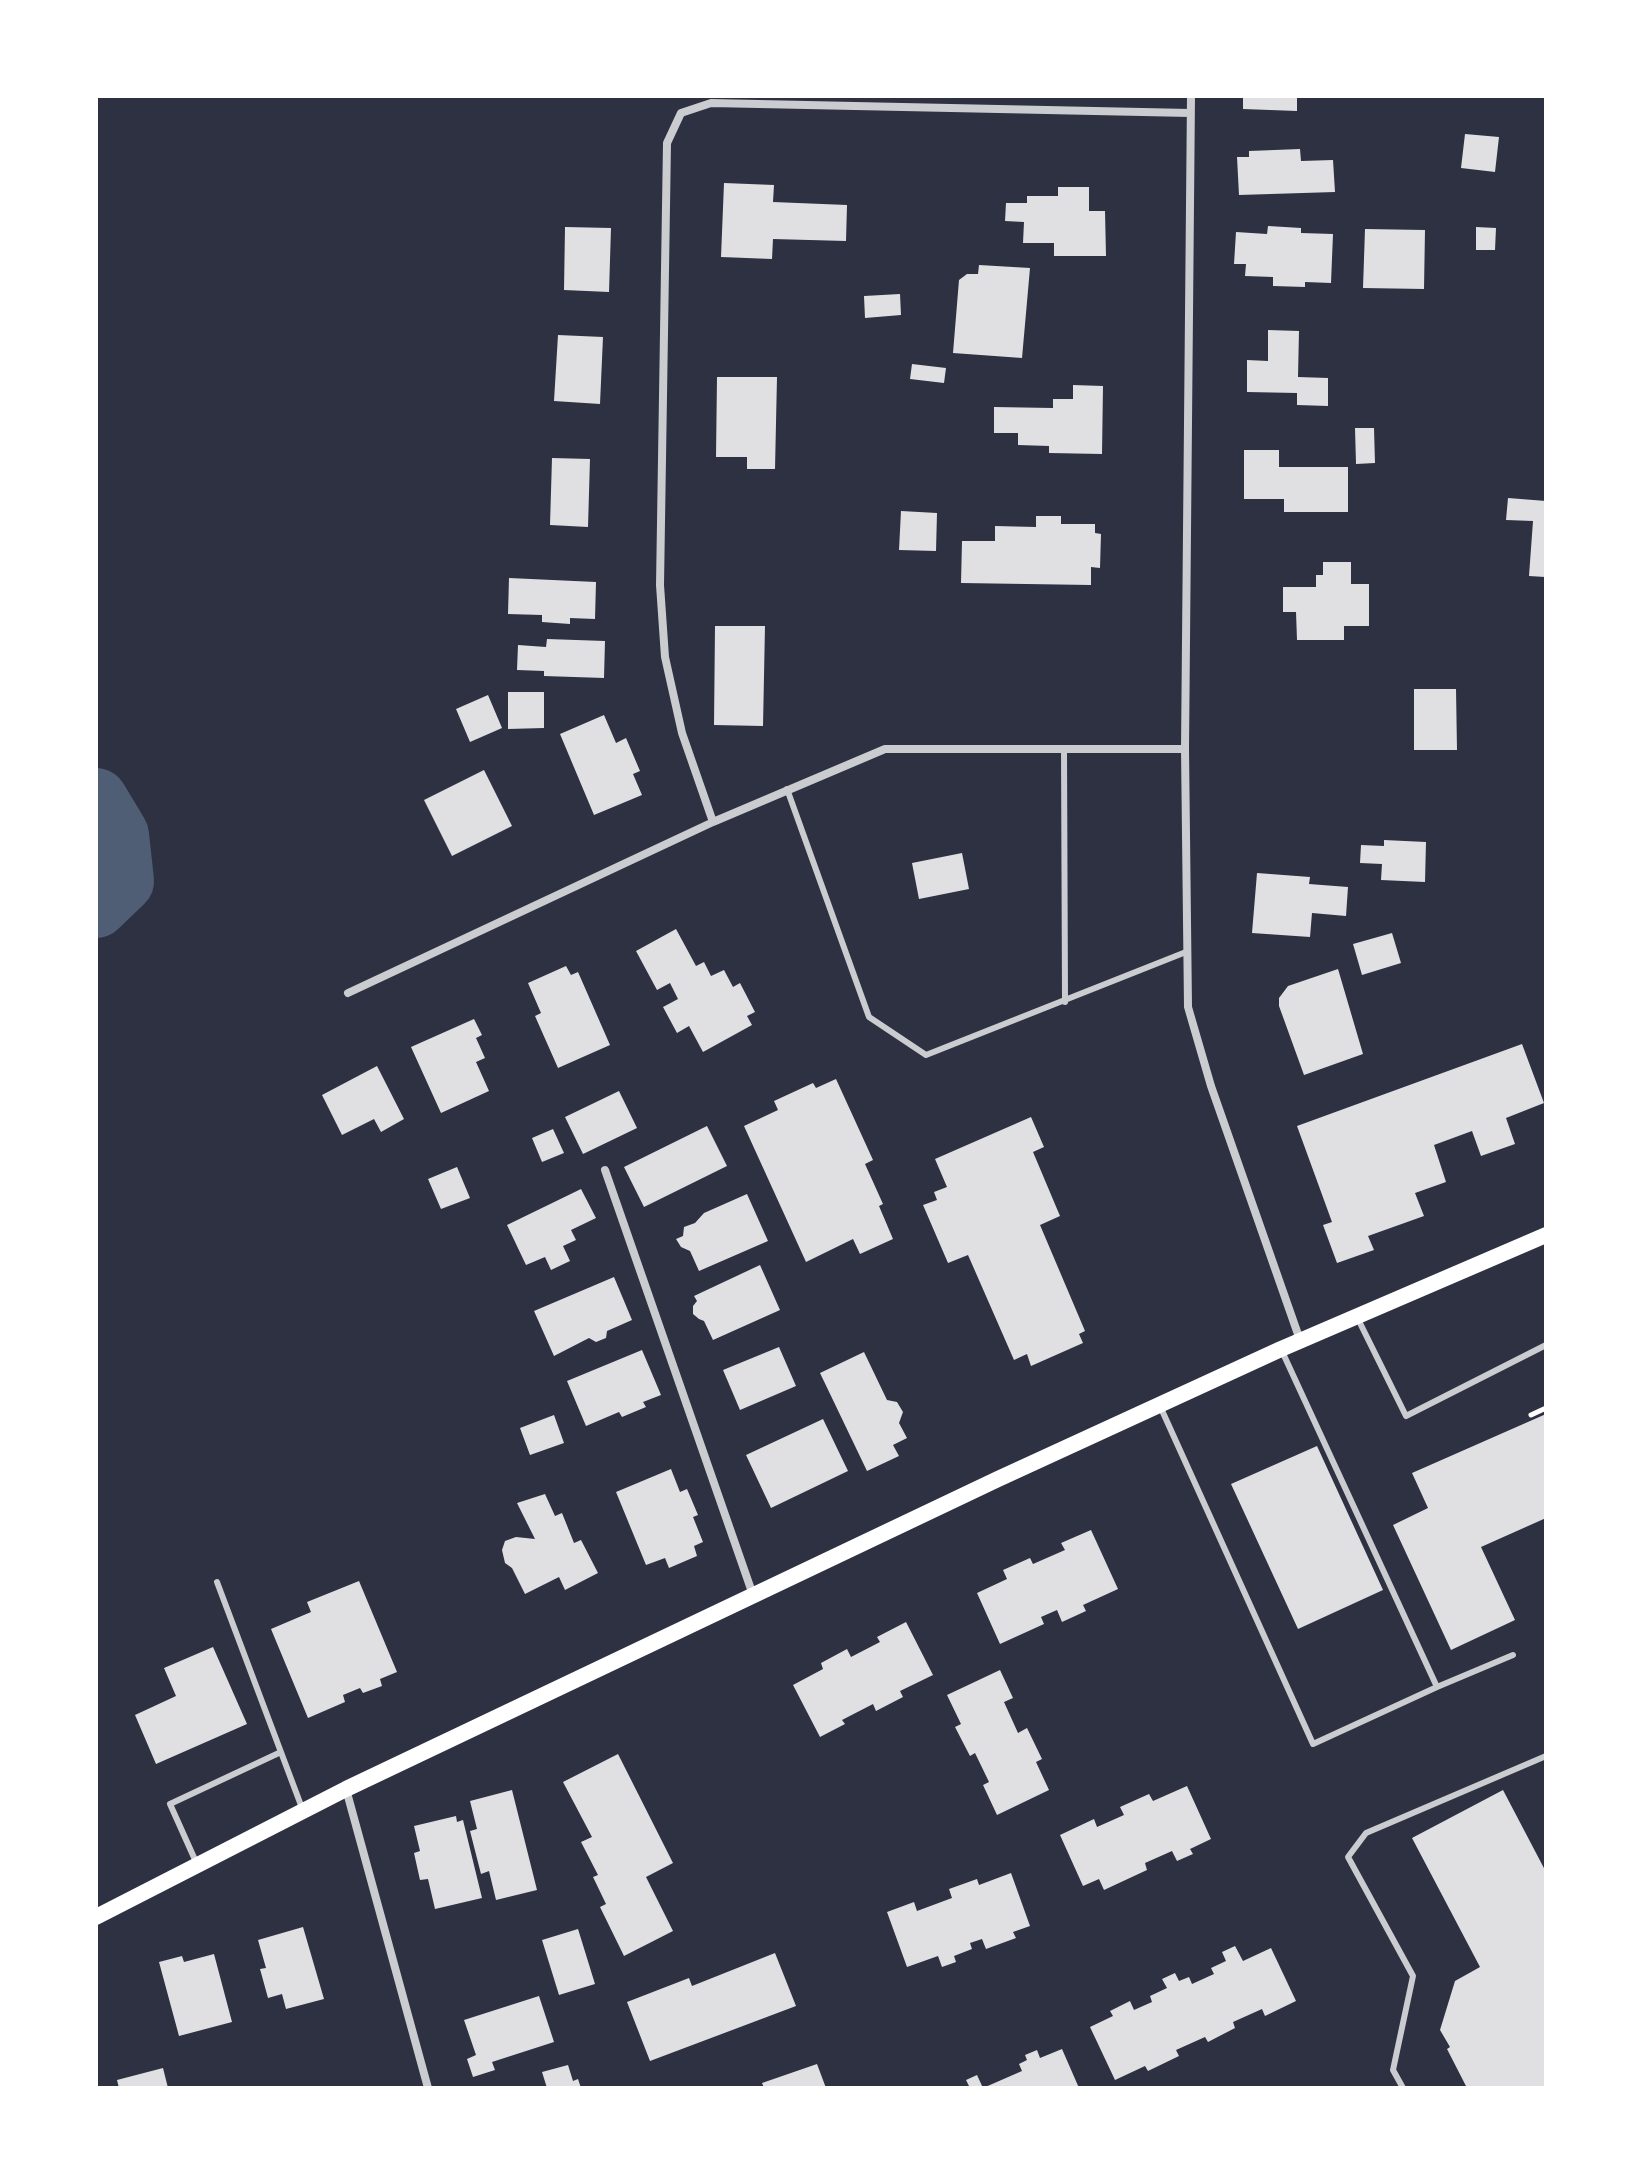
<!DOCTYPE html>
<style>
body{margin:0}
#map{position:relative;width:1642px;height:2184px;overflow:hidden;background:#2d3142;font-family:"Alegreya Sans",sans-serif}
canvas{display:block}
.frame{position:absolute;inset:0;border:98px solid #fff;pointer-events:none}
</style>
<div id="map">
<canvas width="1642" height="2184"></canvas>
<div class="frame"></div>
</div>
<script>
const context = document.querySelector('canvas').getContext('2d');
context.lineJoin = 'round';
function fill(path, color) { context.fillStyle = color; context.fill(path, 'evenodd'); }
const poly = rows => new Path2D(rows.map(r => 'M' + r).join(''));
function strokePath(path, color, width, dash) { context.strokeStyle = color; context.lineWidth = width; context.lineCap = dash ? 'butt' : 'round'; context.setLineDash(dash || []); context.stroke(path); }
fill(poly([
 [103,880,148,883,137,909,110,931,96,936,96,882]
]), '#4f5d75');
strokePath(poly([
 [96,800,117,835,122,881,96,906]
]), '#4f5d75', 64);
fill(poly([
 [1243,96,1297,96,1297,111,1243,109],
 [1465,134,1499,137,1495,172,1461,168],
 [1300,149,1301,161,1333,160,1335,192,1239,195,1237,157,1249,157,1249,151],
 [724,183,774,185,773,202,847,205,846,241,773,239,772,259,721,257],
 [1058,187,1089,187,1089,211,1105,211,1106,256,1054,256,1054,243,1023,243,1024,222,1005,221,1006,203,1027,203,1027,196,1058,196],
 [1268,226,1301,228,1301,233,1333,234,1331,283,1305,282,1305,287,1273,286,1273,277,1245,276,1246,264,1234,264,1236,232,1267,234],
 [565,227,611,228,609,292,564,290],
 [1476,227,1496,228,1495,250,1476,250],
 [1365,229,1425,230,1424,289,1363,288],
 [979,265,1030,268,1022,358,953,353,959,280,967,274,978,274],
 [900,294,901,315,865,318,864,296],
 [1268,330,1299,331,1298,377,1328,378,1328,406,1297,405,1297,393,1247,392,1247,360,1268,361],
 [558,335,603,337,600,404,554,401],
 [912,364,946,368,944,383,910,379],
 [717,377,777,377,775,469,747,469,747,457,716,457],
 [1073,385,1103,386,1102,454,1049,453,1049,446,1018,445,1018,433,994,433,994,407,1053,408,1053,399,1073,399],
 [1355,428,1374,428,1375,463,1356,464],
 [1244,450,1279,450,1279,467,1348,467,1348,512,1284,512,1284,499,1244,499],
 [552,458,590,459,588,527,550,525],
 [1508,498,1546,501,1545,577,1529,576,1533,521,1506,520],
 [901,511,937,513,936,551,899,550],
 [1036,516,1061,516,1061,524,1095,524,1095,533,1101,534,1100,568,1091,567,1091,585,961,583,962,541,995,541,995,526,1036,527],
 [1323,562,1351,562,1351,584,1369,584,1369,626,1344,626,1344,640,1297,640,1296,612,1283,612,1283,587,1316,587,1316,575,1323,575],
 [509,578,596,582,595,619,570,618,570,624,542,622,542,615,508,614],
 [715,626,765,626,763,726,714,725],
 [547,639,605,641,604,678,544,676,544,671,517,670,518,645,546,647],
 [1414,689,1456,689,1457,750,1414,750],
 [508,692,544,692,544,728,508,729],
 [488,695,502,728,470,742,456,709],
 [604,715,616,743,626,738,640,771,633,774,642,795,594,815,560,734],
 [484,770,512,826,452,856,424,800],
 [1384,840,1426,842,1425,882,1381,880,1382,864,1360,863,1361,845,1384,846],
 [962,853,969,889,919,899,912,863],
 [1257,873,1310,877,1309,884,1348,887,1346,916,1312,913,1310,937,1252,933],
 [676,929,696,966,704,962,711,976,724,970,733,987,740,983,755,1012,747,1016,752,1025,703,1052,689,1026,677,1033,663,1007,678,999,670,983,657,990,636,951],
 [1392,933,1401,963,1362,975,1353,944],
 [566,966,571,975,578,972,610,1045,558,1068,535,1016,541,1013,528,983],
 [1338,969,1363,1054,1304,1075,1279,1006,1279,998,1288,986],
 [474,1019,482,1035,476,1038,485,1058,476,1062,489,1091,441,1113,411,1047],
 [1522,1044,1544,1103,1506,1118,1515,1144,1481,1156,1472,1131,1434,1145,1446,1182,1415,1193,1424,1216,1368,1236,1374,1250,1337,1263,1323,1225,1332,1222,1297,1126],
 [377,1066,404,1119,381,1132,374,1119,342,1135,322,1095],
 [836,1079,873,1160,865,1164,883,1204,879,1206,893,1239,860,1254,853,1239,806,1262,744,1126,778,1110,774,1101,813,1083,816,1088],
 [619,1091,637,1128,583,1154,565,1117],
 [1031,1117,1044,1147,1033,1152,1060,1216,1040,1225,1085,1331,1079,1334,1083,1343,1031,1366,1027,1354,1014,1360,968,1255,948,1263,923,1205,937,1200,934,1192,947,1187,935,1159],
 [707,1126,727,1166,644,1207,624,1167],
 [553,1129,564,1153,542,1162,532,1138],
 [457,1167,470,1198,441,1209,428,1179],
 [581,1189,596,1218,571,1230,576,1240,563,1246,570,1261,551,1270,545,1257,526,1265,507,1225],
 [747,1194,768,1241,699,1271,690,1251,681,1247,676,1239,683,1236,684,1227,695,1223,704,1213],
 [760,1265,780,1310,713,1340,704,1321,699,1319,693,1314,693,1306,697,1301,694,1296],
 [614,1277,632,1320,607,1331,606,1338,596,1342,589,1338,554,1356,534,1311],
 [779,1347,796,1386,740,1410,723,1370],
 [642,1350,661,1395,643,1402,646,1407,622,1417,619,1412,586,1426,567,1381],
 [864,1352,887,1400,897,1402,903,1412,899,1423,907,1438,893,1445,899,1456,867,1471,820,1373],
 [1546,1414,1546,1518,1481,1547,1515,1620,1451,1650,1393,1525,1428,1508,1412,1473],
 [554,1415,564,1443,530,1455,520,1428],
 [823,1419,848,1471,771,1508,746,1455],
 [1317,1446,1383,1590,1298,1629,1231,1484],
 [671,1469,680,1492,687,1489,698,1515,693,1517,703,1542,694,1546,697,1556,669,1568,665,1558,646,1565,616,1492],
 [545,1494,555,1516,562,1513,574,1543,581,1540,598,1573,565,1590,559,1577,525,1594,512,1568,505,1563,502,1550,505,1541,516,1537,535,1539,517,1503],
 [1091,1530,1118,1589,1083,1605,1086,1611,1062,1622,1057,1610,1041,1617,1044,1624,1000,1644,977,1593,1007,1579,1003,1570,1030,1558,1033,1564,1065,1550,1061,1543],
 [359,1581,397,1672,380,1679,382,1686,363,1693,360,1688,343,1695,345,1702,308,1718,271,1629,311,1612,307,1602],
 [906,1622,933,1675,900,1691,903,1697,876,1711,873,1704,842,1720,845,1724,820,1737,793,1685,823,1669,821,1663,847,1649,851,1657,880,1642,877,1637],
 [213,1647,247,1724,156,1764,135,1715,176,1696,164,1668],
 [1000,1670,1013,1698,1004,1702,1018,1733,1027,1728,1042,1759,1036,1762,1049,1790,997,1815,983,1785,989,1782,975,1753,970,1756,955,1727,961,1724,947,1695],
 [618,1754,673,1863,646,1877,673,1931,624,1956,600,1907,606,1904,593,1877,598,1875,581,1842,592,1837,563,1782],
 [1187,1786,1211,1839,1190,1849,1193,1854,1177,1861,1172,1851,1145,1863,1147,1870,1104,1890,1099,1879,1083,1886,1060,1835,1094,1819,1097,1827,1124,1815,1120,1807,1149,1794,1153,1801],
 [512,1790,537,1890,496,1900,489,1871,481,1874,470,1831,477,1829,470,1801],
 [1503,1790,1546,1872,1546,2088,1467,2088,1447,2049,1450,2047,1440,2030,1455,1981,1480,1967,1412,1838],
 [456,1816,457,1822,463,1820,482,1898,435,1909,428,1879,420,1880,414,1853,420,1851,414,1826],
 [1011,1873,1030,1926,1013,1932,1016,1938,986,1949,982,1939,970,1943,972,1949,954,1956,956,1962,942,1967,938,1956,907,1967,887,1912,914,1902,917,1911,952,1898,949,1889,977,1879,979,1885],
 [303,1927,324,1999,286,2009,282,1994,268,1998,260,1969,266,1968,258,1940],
 [578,1929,595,1984,559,1995,542,1940],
 [1235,1946,1243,1961,1271,1948,1296,2001,1265,2016,1262,2009,1233,2022,1235,2028,1208,2042,1205,2037,1176,2050,1179,2056,1148,2071,1145,2066,1115,2080,1090,2027,1113,2016,1110,2011,1130,2001,1134,2010,1152,2002,1150,1996,1167,1988,1162,1979,1175,1973,1179,1981,1189,1977,1192,1984,1214,1974,1211,1968,1226,1961,1222,1952],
 [775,1953,796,2006,650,2061,627,2002,689,1978,692,1986],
 [214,1954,232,2022,179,2036,159,1962,182,1956,184,1962],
 [539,1996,554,2042,492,2062,495,2070,473,2077,467,2059,476,2055,464,2020],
 [1062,2049,1079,2088,970,2088,966,2080,977,2075,983,2088,1022,2071,1019,2064,1027,2060,1025,2055,1037,2050,1040,2058],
 [817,2064,826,2088,764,2088,762,2083],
 [568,2065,573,2081,578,2079,581,2088,547,2088,542,2072],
 [163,2068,168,2088,119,2088,117,2080]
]), '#e0e0e3');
strokePath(poly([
 [1531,1415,1546,1408]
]), '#fff', 5);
strokePath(poly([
 [1064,749,1065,1002],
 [787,789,869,1017,926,1055,1186,952],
 [1358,1319,1406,1416,1546,1345],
 [1160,1406,1313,1744,1437,1687,1281,1349],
 [217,1582,302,1808],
 [1437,1687,1513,1655],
 [196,1862,170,1804,281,1752],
 [1403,2088,1393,2070,1413,1976,1348,1857,1366,1833,1546,1756]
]), '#caccd0', 6);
strokePath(poly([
 [1191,96,1185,749,1188,1007,1211,1086,1300,1340],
 [713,822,682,733,665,657,660,585,667,143,681,113,711,103,1190,113],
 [348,993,713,822,885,749,1185,749],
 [605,1170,753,1595],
 [346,1789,428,2088]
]), '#caccd0', 8);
strokePath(poly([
 [96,1917,346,1789,998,1479,1281,1349,1546,1235]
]), '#fff', 16);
</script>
